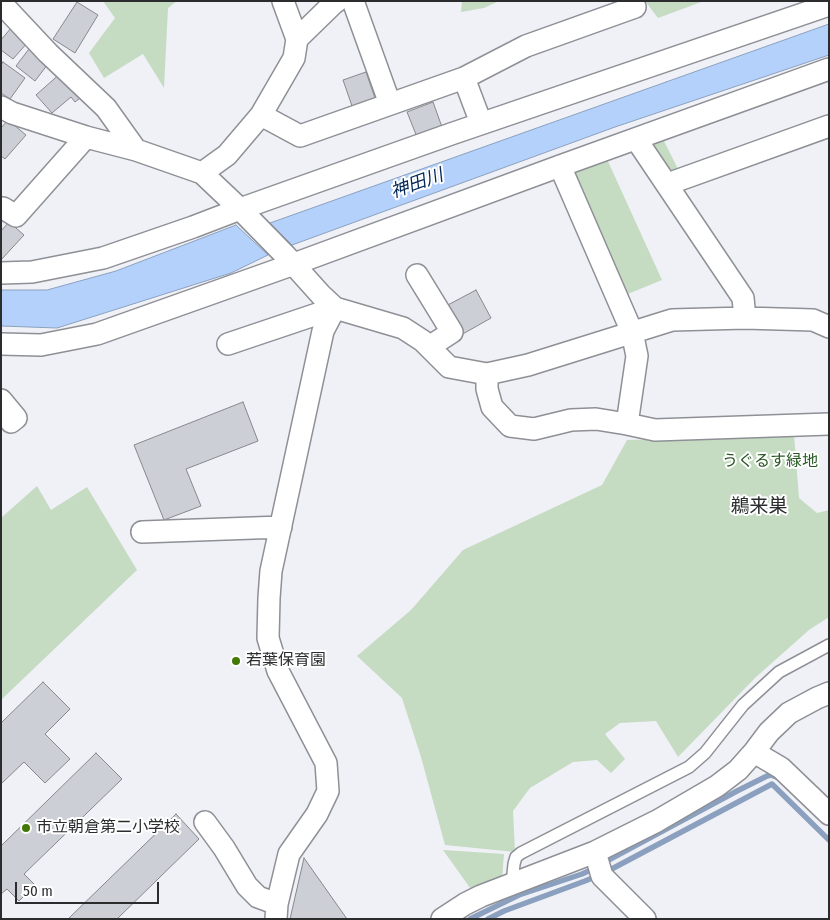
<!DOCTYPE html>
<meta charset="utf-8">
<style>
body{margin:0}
#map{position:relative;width:830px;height:920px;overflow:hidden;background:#eff1f7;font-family:"Fira Sans Condensed",sans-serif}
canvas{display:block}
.frame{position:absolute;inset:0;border:2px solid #2b2c2e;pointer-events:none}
.scale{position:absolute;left:15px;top:882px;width:144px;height:22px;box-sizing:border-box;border:2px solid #2b2c2e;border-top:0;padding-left:6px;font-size:15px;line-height:18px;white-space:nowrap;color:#2b2c2e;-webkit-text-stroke:4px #fff;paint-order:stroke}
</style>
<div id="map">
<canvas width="830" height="920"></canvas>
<div class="frame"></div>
<div class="scale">50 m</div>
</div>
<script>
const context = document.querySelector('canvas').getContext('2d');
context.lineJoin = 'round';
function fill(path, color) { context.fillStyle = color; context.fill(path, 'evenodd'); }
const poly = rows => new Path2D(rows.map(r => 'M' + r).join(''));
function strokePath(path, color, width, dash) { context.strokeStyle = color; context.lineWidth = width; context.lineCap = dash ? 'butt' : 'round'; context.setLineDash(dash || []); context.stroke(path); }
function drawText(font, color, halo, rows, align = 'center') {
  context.font = font + ' "Fira Sans Condensed","Noto Sans JP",sans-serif'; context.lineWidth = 4; context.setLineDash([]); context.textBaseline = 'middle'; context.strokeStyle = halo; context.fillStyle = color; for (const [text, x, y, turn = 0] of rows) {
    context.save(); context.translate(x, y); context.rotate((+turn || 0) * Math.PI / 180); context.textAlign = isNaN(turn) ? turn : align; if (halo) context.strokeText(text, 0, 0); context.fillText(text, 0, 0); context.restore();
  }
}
fill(poly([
 [103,1,177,1,168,8,164,88,143,54,104,78,89,53,115,18],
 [462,1,499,1,484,8,461,12],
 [645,1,704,1,658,18],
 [661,135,680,173,669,180,642,142],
 [606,157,662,280,623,296,568,171],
 [794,435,799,498,817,513,829,510,829,617,809,630,756,677,678,757,656,721,620,723,605,734,625,759,611,773,597,760,573,762,530,788,513,811,515,852,445,845,421,757,402,698,357,656,411,610,463,550,602,485,627,440],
 [37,486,51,510,87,487,137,570,1,700,1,518],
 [443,850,504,854,502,880,473,892]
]), '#c5dbc2');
const water = poly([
 [829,24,829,55,615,127,292,245,270,223,829,24],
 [236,225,268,255,231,273,57,328,1,326,1,290,47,290,116,271,236,225]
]);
fill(water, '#b4d1fb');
strokePath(water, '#8ba0be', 1);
strokePath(poly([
 [603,863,737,791,767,776,771,775,779,778],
 [606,872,772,784,829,840],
 [470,919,519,895,582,874,595,868],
 [488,919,504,911,585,881,597,876]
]), '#8ba0be', 5.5);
const building = poly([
 [77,2,98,15,75,53,53,39,77,2],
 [11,28,28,42,13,59,1,50,1,40,11,28],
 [32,45,51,60,35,81,16,66,32,45],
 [3,62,25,78,10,99,1,93,1,65,3,62],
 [62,72,83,96,75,102,71,97,52,113,36,95,62,72],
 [366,72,375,98,352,106,343,80,366,72],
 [433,102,442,127,417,137,407,112,433,102],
 [8,120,26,135,5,159,1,156,1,128,8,120],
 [9,222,24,235,1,260,1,231,9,222],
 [476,290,491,318,461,335,446,306,476,290],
 [243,402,258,441,186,469,201,506,164,520,134,445,243,402],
 [43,682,70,709,45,734,70,759,45,783,24,762,1,784,1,723,43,682],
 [96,753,122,779,24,874,35,885,19,901,7,889,1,894,1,846,96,753],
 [176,814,199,839,117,919,68,919,176,814],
 [304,858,347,919,290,919,304,858]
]);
fill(building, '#cdcfd6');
strokePath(building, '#86888e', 1);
const service = poly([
 [512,885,514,864,516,857,521,853,689,767,705,753,743,705,779,672,829,645]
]);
const minor = poly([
 [4,1,3,5,48,53,106,108,136,150],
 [353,1,390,104],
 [297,39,334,3,337,1],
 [464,78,481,123],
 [1,107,12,113,86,137,136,150,202,173,240,209,286,256,321,295,335,308,403,328,423,341,449,367,487,374,528,365,672,320,745,318,813,320,829,327],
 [261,115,300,136,464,78,526,46,635,7],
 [636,139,743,298,745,318],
 [560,166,632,332,637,356,627,424],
 [202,173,227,155,261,115,294,58,297,39,283,1],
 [669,188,676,181,829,126],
 [3,208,16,216,86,137],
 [1,273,32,272,103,258,193,227,240,209,451,134,829,5],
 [417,275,452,332,429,347],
 [1,344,41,345,97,334,294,264,560,166,829,69],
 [228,344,335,308],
 [487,374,487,389,492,407,510,426,534,429,571,420,596,419,627,424,655,430,829,424],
 [1,400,16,418,11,422],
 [142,532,281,527],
 [754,752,781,768,829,814],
 [205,822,224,848,247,886,258,897,277,904],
 [595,852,602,876,645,919],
 [276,919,277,904,289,854,317,814,328,791,326,763,278,671,268,638,269,598,271,571,323,331,335,308],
 [442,919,465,904,481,896,595,852,657,821,717,786,738,770,754,752,769,732,789,713,817,698,829,693]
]);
strokePath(service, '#8e9096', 14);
strokePath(minor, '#8e9096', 24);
strokePath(service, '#fff', 11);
strokePath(minor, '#fff', 21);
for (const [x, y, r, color] of [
 [236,661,5,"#437804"],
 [26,828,5,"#437804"]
]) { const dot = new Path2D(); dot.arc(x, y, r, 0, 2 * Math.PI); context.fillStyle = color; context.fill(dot); strokePath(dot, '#fff', 2); }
drawText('16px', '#285824', '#fff', [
 ["うぐるす緑地",770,462]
]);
drawText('16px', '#2b2c2e', '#fff', [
 ["若葉保育園",246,661],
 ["市立朝倉第二小学校",36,828]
], 'left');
drawText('italic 18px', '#022757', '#fff', [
 ["神田川",417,184,-20]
]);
drawText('19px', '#2b2c2e', '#fff', [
 ["鵜来巣",759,507]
]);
</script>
